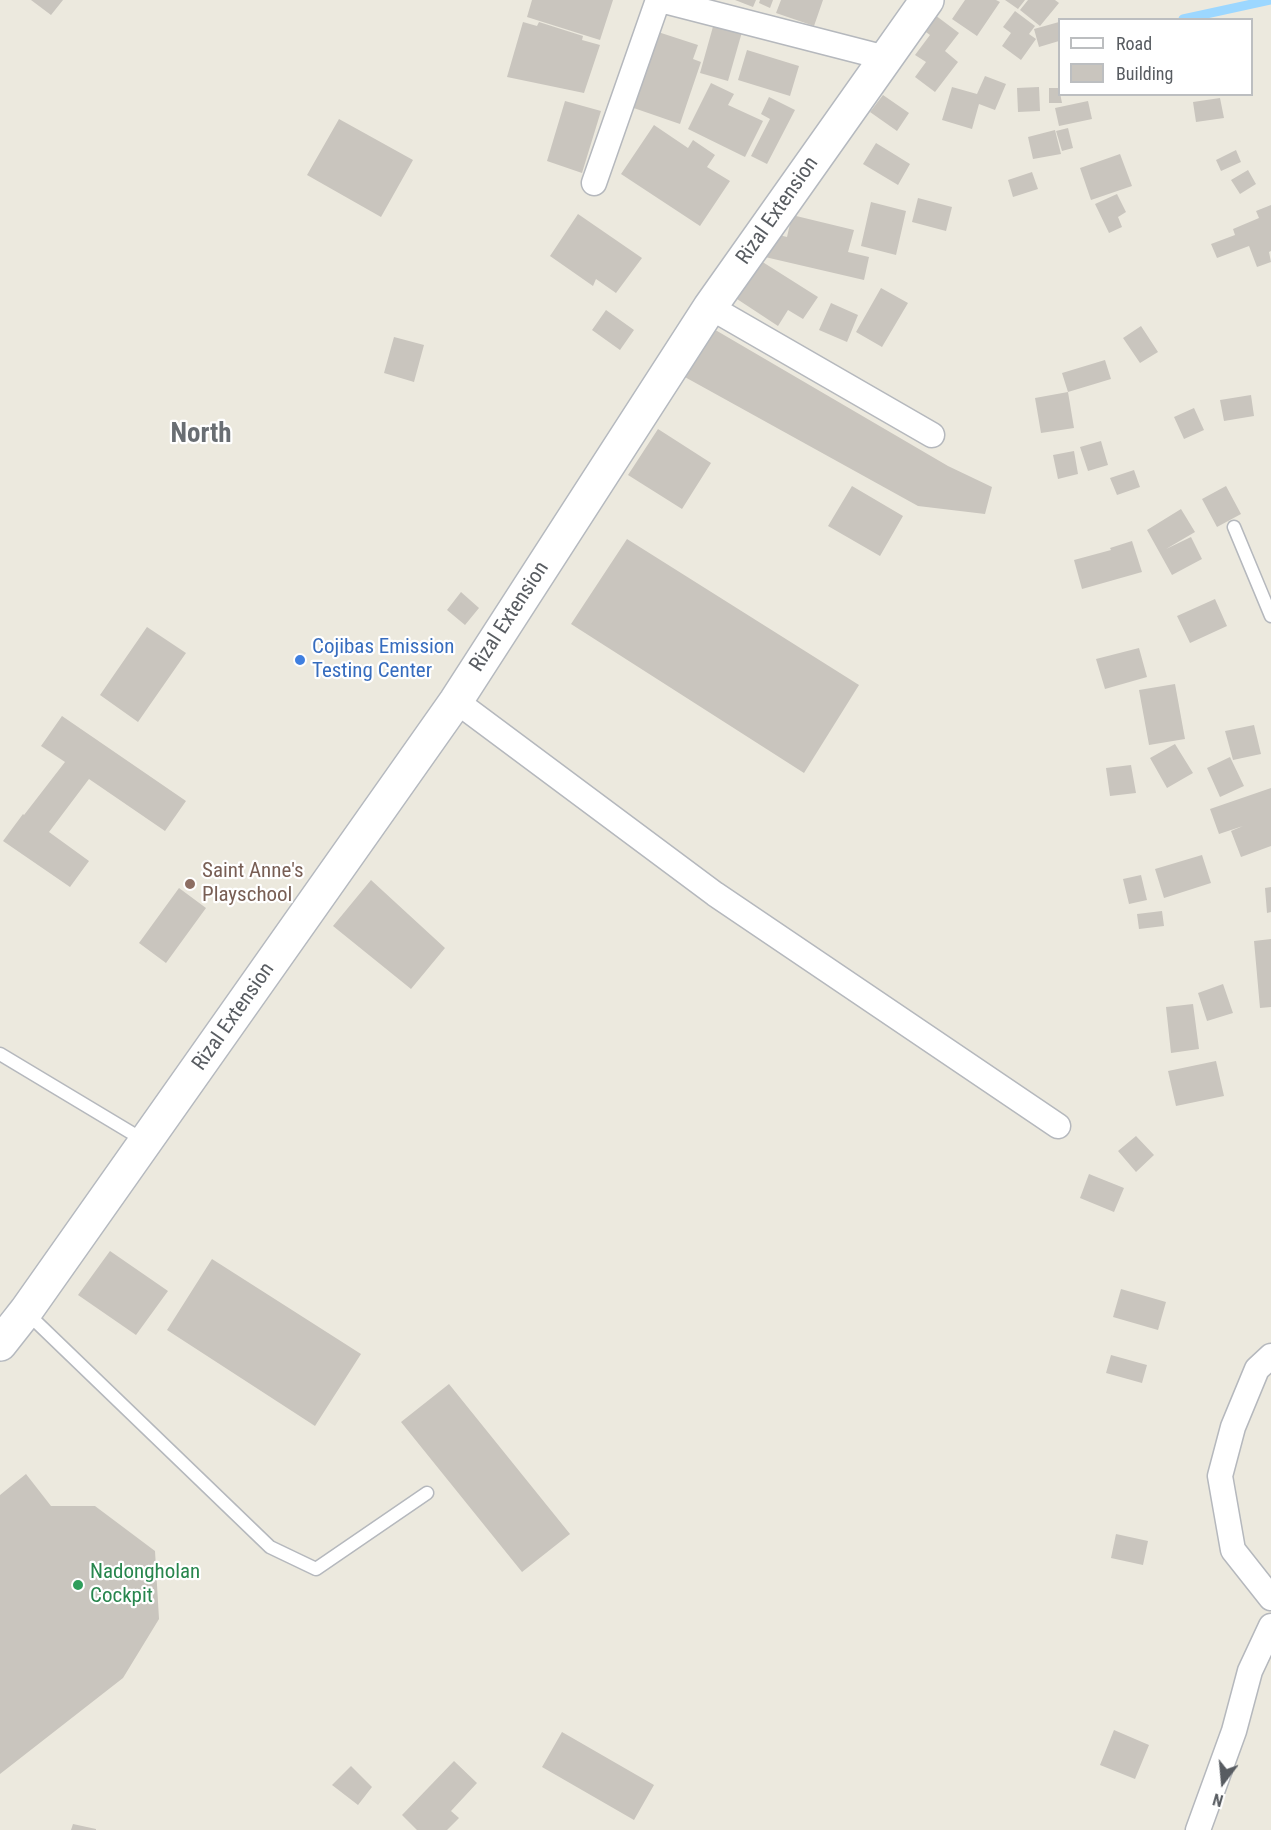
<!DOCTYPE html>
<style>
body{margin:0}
#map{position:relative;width:1271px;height:1830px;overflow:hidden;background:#ece9de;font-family:"Roboto Condensed",sans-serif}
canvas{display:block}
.legend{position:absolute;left:1058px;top:18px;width:195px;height:78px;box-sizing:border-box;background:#fff;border:2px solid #bcbec0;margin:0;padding:8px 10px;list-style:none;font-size:18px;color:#585c61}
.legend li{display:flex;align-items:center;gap:12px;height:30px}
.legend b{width:30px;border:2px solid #bcbec0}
.north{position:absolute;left:1193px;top:1752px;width:60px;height:60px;-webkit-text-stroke:4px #fff;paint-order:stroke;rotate:196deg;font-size:16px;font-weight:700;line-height:24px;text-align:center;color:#585c61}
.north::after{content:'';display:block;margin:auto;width:21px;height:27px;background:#585c61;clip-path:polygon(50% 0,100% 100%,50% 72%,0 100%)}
</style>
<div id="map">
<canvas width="1271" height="1830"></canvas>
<ul class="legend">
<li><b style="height:8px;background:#fff"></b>Road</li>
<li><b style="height:16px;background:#c9c5be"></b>Building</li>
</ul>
<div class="north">N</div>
</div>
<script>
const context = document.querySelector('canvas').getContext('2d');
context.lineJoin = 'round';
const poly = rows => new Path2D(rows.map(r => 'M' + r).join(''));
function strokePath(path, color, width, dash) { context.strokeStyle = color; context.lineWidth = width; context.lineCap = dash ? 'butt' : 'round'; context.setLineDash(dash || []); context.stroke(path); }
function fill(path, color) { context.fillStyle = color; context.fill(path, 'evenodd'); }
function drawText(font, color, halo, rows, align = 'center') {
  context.font = font + ' "Roboto Condensed",sans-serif'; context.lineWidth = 4.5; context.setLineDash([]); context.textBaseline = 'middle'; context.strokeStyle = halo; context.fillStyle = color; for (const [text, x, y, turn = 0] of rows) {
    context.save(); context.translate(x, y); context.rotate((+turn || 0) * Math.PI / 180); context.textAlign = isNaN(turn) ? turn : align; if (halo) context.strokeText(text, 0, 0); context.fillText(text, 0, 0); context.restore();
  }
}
strokePath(poly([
 [1183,19,1270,0]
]), '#9cd7ff', 9);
fill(poly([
 [31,0,63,0,51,15],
 [532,0,613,0,600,40,527,17],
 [735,0,756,0,753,7],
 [760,0,773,0,770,8,759,3],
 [781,0,823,0,814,26,776,13],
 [965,0,996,0,1000,2,977,36,952,19],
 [1005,0,1025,0,1018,9],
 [1028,0,1055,0,1059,3,1040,26,1020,10],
 [1015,11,1035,26,1029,34,1036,39,1021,60,1002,46,1011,33,1003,27],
 [931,12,959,33,945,51,958,62,935,92,915,77,926,62,915,55,930,35,919,27],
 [523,22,537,26,539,22,583,36,582,40,600,45,584,93,507,77],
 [1059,22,1059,41,1039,47,1034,29],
 [714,23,742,32,728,81,700,73],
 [655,31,698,45,693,59,701,62,680,124,625,105],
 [747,50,799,66,790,96,738,80],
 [985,76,1006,84,995,110,979,104,972,129,942,120,952,87,977,94],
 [711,83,734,94,728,105,763,121,745,157,688,129],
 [1039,87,1040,111,1018,112,1017,88],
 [1049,88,1059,88,1062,103,1049,103],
 [883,95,909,113,897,131,870,112],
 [769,97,795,110,767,164,751,156,770,119,761,114],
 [1220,98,1224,118,1196,122,1193,102],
 [565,101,601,111,582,173,547,161],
 [1088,101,1092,119,1059,126,1055,108],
 [339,119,413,160,381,217,307,175],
 [654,125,688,148,693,140,715,155,707,167,730,181,700,226,621,174],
 [1068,128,1073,148,1062,151,1056,131],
 [1055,130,1061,154,1033,159,1028,137],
 [876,143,910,164,898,185,863,164],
 [1236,150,1241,162,1221,171,1216,160],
 [1120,154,1132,186,1091,200,1080,168],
 [1248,170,1256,184,1240,194,1231,180],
 [1032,172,1038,189,1013,197,1008,180],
 [1117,194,1126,212,1118,217,1122,227,1109,233,1095,204],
 [918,198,952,207,946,231,912,222],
 [871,202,906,211,896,255,861,246],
 [1271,205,1271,251,1269,252,1271,262,1257,267,1249,246,1217,258,1211,244,1235,235,1233,229,1259,218,1256,211],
 [578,214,642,258,616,293,596,279,593,286,550,256],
 [792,215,854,230,848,252,869,257,864,280,765,257,771,233,787,237],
 [761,261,818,297,803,319,788,310,778,326,737,299],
 [881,288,908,303,882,347,856,332],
 [831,303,858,315,847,342,819,330],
 [606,310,634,330,620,350,592,330],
 [1141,326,1158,352,1140,363,1123,338],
 [712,328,948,466,992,487,985,514,918,506,683,376],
 [394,337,424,345,414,382,384,373],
 [1105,360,1111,379,1068,392,1062,373],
 [1068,392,1074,428,1041,433,1035,398],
 [1251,395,1254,416,1224,421,1220,400],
 [1194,408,1204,430,1184,439,1174,417],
 [658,429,711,463,682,509,628,475],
 [1101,441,1108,465,1088,471,1080,447],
 [1074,451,1078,474,1058,479,1053,455],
 [1134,470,1140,487,1117,495,1110,478],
 [852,486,903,516,880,556,828,526],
 [1226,486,1241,514,1217,527,1202,499],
 [1181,509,1195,532,1166,549,1191,537,1202,559,1172,575,1147,530],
 [627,539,859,685,804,773,571,624],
 [1132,541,1142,572,1082,589,1074,560,1111,550,1110,548],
 [461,592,479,608,465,625,447,610],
 [1215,599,1227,626,1190,643,1177,616],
 [147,627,186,653,138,722,100,695],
 [1139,648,1147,677,1105,689,1096,659],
 [1175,684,1185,739,1149,745,1139,690],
 [62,716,186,801,165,831,89,779,49,832,89,861,70,887,3,841,23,814,24,815,65,762,41,746],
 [1254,725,1261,754,1233,760,1225,731],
 [1175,744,1193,773,1167,788,1150,758],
 [1230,757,1244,786,1220,797,1207,768],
 [1131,765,1136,793,1110,796,1106,768],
 [1271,788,1271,846,1241,857,1231,831,1243,826,1219,834,1210,809],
 [1202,855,1211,883,1164,898,1155,869],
 [1141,875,1147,900,1129,904,1123,879],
 [371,880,445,948,411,989,333,926],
 [1271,887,1271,912,1267,913,1265,888],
 [179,888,206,908,166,963,139,943],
 [1162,911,1164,926,1139,929,1137,914],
 [1271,939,1271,1007,1260,1008,1254,941],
 [1223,984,1233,1013,1207,1021,1198,993],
 [1193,1004,1199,1049,1171,1053,1166,1007],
 [1216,1061,1224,1096,1176,1106,1168,1071],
 [1136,1136,1154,1155,1136,1172,1118,1151],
 [1089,1174,1124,1188,1114,1212,1080,1198],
 [110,1251,168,1291,136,1335,78,1295],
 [212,1259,361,1354,315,1426,167,1330],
 [1121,1289,1166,1302,1158,1330,1113,1317],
 [1111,1355,1147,1365,1142,1383,1106,1373],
 [449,1384,570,1534,522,1572,401,1422],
 [26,1474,51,1506,95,1506,155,1551,159,1619,123,1678,0,1774,0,1495],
 [1116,1534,1148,1541,1143,1565,1111,1558],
 [1114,1730,1149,1745,1135,1779,1100,1765],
 [562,1732,654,1785,634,1820,542,1767],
 [454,1761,477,1783,451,1811,459,1818,447,1830,417,1830,402,1815],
 [351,1766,372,1787,358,1805,332,1785],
 [73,1824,96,1829,96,1830,71,1830]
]), '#c9c5be');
const lane = poly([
 [1234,527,1271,616],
 [0,1054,145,1141],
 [26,1312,270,1547,316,1569,427,1493]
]);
const street = poly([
 [660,0,886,58],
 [594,183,658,0],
 [710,307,932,435],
 [456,701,715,894,1058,1126],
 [1271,1356,1257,1369,1233,1427,1220,1476,1233,1550,1271,1598],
 [1198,1830,1234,1731,1250,1671,1271,1626]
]);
const secondary = poly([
 [0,1344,26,1311,456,701,710,307,927,0]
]);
strokePath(lane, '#b5b8bd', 15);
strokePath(street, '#b5b8bd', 27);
strokePath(secondary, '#b5b9bf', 36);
strokePath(lane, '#fff', 12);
strokePath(street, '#fff', 24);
strokePath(secondary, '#fff', 33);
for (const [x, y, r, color] of [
 [300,660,6,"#3f7fe0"],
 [190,884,6,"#8d6e63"],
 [78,1585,6,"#2e9e5b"]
]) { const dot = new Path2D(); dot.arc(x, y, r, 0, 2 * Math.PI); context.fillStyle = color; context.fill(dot); strokePath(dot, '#fff', 2); }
drawText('21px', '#585c61', '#fff', [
 ["Rizal Extension",778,211,-55],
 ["Rizal Extension",510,617,-57],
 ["Rizal Extension",234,1017,-55]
]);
drawText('21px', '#366cbe', '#fff', [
 ["Cojibas Emission",312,648],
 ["Testing Center",312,672]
], 'left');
drawText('21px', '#785e54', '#fff', [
 ["Saint Anne's",202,872],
 ["Playschool",202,896]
], 'left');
drawText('21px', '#27864d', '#fff', [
 ["Nadongholan",90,1573],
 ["Cockpit",90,1597]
], 'left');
drawText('bold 27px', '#696e73', '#fff', [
 ["North",201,435]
]);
</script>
